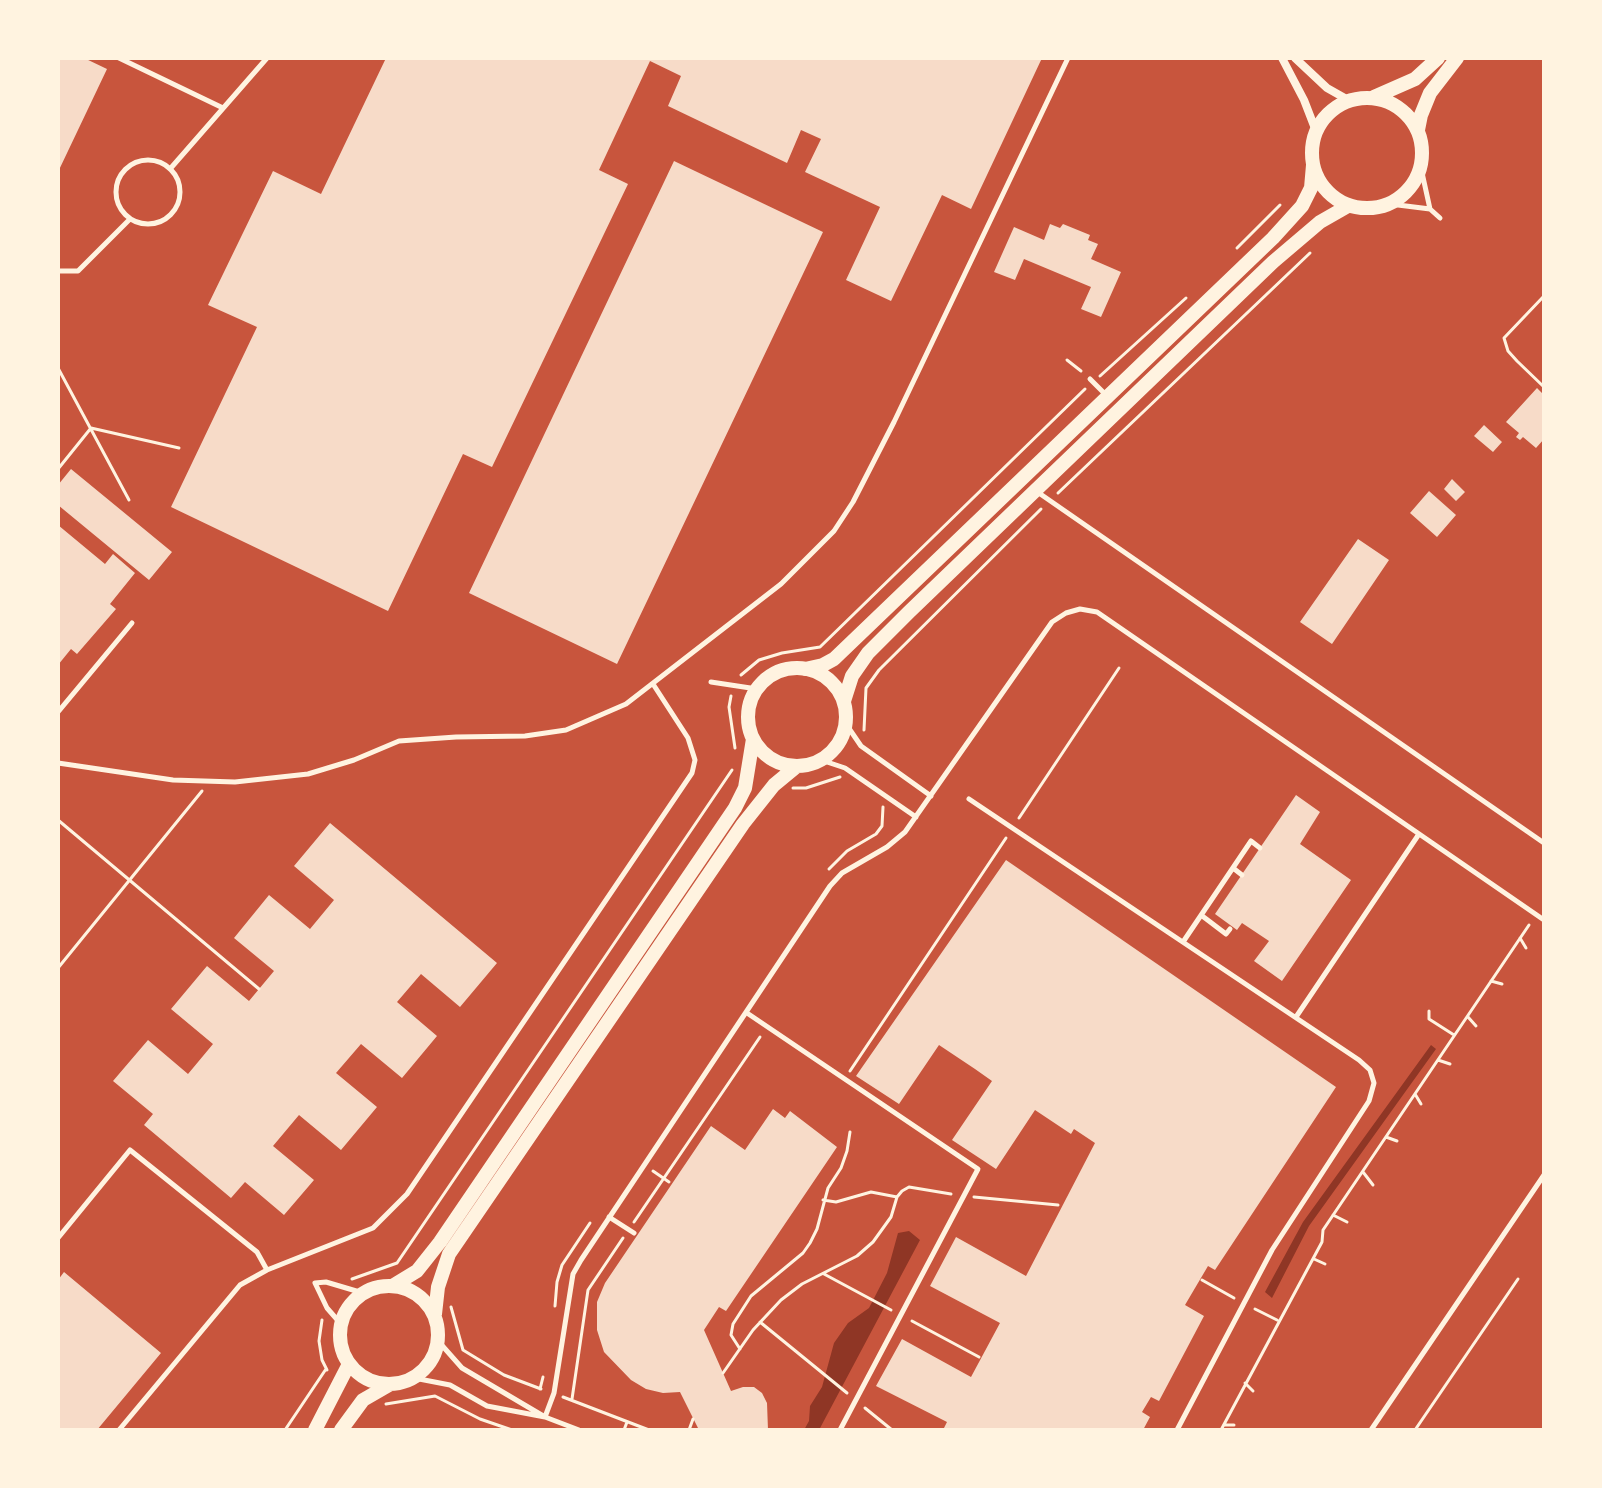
<!DOCTYPE html>
<style>
body{margin:0}
#map{position:relative;width:1602px;height:1488px;overflow:hidden;background:#c8553d;font-family:Manrope,sans-serif}
canvas{display:block}
.frame{position:absolute;inset:0;border:60px solid #fff3e0;pointer-events:none}
</style>
<div id="map">
<canvas width="1602" height="1488"></canvas>
<div class="frame"></div>
</div>
<script>
const context = document.querySelector('canvas').getContext('2d');
context.lineJoin = 'round';
function fill(path, color) { context.fillStyle = color; context.fill(path, 'evenodd'); }
const poly = rows => new Path2D(rows.map(r => 'M' + r).join(''));
function strokePath(path, color, width, dash) { context.strokeStyle = color; context.lineWidth = width; context.lineCap = dash ? 'butt' : 'round'; context.setLineDash(dash || []); context.stroke(path); }
fill(poly([
 [1431,1045,1436,1049,1309,1226,1272,1298,1265,1292,1303,1222],
 [909,1231,920,1240,819,1430,804,1430,809,1421,810,1406,822,1387,834,1343,848,1323,869,1308,887,1273,898,1233]
]), '#8f3625');
fill(poly([
 [58,58,84,58,107,69,58,172],
 [386,58,1042,58,971,209,942,195,891,301,846,280,880,207,805,172,821,139,801,130,787,163,668,106,681,76,650,61,599,170,628,184,492,467,463,454,388,611,171,507,257,327,208,305,273,171,321,194],
 [674,161,823,232,617,664,469,593],
 [1050,224,1060,228,1063,224,1090,235,1088,240,1098,244,1091,259,1121,272,1101,317,1081,309,1091,287,1024,259,1015,280,994,272,1014,227,1044,240],
 [1537,388,1544,395,1544,439,1536,448,1523,437,1520,440,1516,437,1519,433,1506,422],
 [1484,425,1502,442,1493,452,1474,436],
 [71,469,172,552,149,580,58,505,58,485],
 [1452,479,1465,492,1456,501,1444,489],
 [1429,491,1456,515,1437,537,1410,513],
 [58,525,105,564,113,554,135,573,110,604,116,609,77,654,71,649,58,665],
 [1358,539,1389,560,1332,644,1300,622],
 [1296,795,1320,812,1300,844,1351,880,1282,981,1254,961,1269,941,1242,923,1237,930,1215,914],
 [330,823,497,963,460,1007,421,974,397,1002,437,1036,402,1078,361,1044,336,1073,377,1107,341,1150,299,1115,273,1146,314,1180,284,1215,245,1182,231,1198,144,1125,153,1114,113,1081,148,1040,188,1074,213,1044,171,1009,207,966,249,1001,274,971,234,938,269,895,310,929,334,900,294,866],
 [1006,860,1336,1087,1215,1270,1208,1266,1185,1305,1204,1316,1159,1401,1151,1397,1142,1412,1150,1417,1143,1430,943,1430,947,1422,876,1386,902,1339,971,1377,1000,1323,930,1286,956,1237,1026,1276,1095,1143,1074,1129,1071,1134,1035,1110,996,1169,952,1140,992,1081,975,1069,939,1045,899,1104,856,1076],
 [773,1109,785,1118,790,1111,837,1147,726,1311,719,1307,704,1330,731,1391,743,1387,754,1387,762,1393,767,1403,768,1430,699,1430,680,1392,663,1393,646,1389,631,1380,604,1352,597,1330,597,1302,605,1283,711,1126,745,1150],
 [64,1272,161,1353,97,1430,58,1430,58,1280]
]), '#f7dbc8');
strokePath(poly([
 [1237,248,1280,205],
 [1544,296,1504,338,1508,351,1517,361,1544,387],
 [1067,360,1081,371],
 [58,368,129,500],
 [1100,376,1186,298],
 [58,469,91,428,179,448],
 [1058,493,1310,253],
 [741,675,759,660,782,653,820,647,1085,389],
 [731,696,729,707,735,748],
 [864,730,866,688,879,670,1041,509],
 [793,788,806,788,840,777],
 [1019,818,1119,668],
 [58,820,259,989],
 [829,869,847,851,876,834,882,826,883,807],
 [1520,938,1526,948],
 [58,968,202,791],
 [1491,981,1502,984],
 [1429,1011,1429,1019,1454,1035],
 [1468,1017,1476,1026],
 [1438,1060,1450,1064],
 [850,1071,1006,838],
 [1415,1094,1421,1104],
 [1386,1137,1397,1141],
 [653,1171,669,1182],
 [1363,1172,1373,1185],
 [974,1197,1058,1205],
 [823,1200,836,1202,871,1192,897,1197],
 [1333,1215,1347,1222],
 [634,1222,760,1037],
 [1314,1259,1325,1264],
 [397,1263,732,770],
 [824,1274,891,1310],
 [352,1279,397,1263],
 [1202,1280,1234,1298],
 [555,1306,557,1282,562,1265,590,1223],
 [451,1307,463,1350,504,1375,541,1389],
 [1255,1309,1277,1320],
 [322,1320,319,1341,322,1360,327,1370],
 [912,1321,979,1357],
 [760,1322,847,1393],
 [740,1349,731,1335,733,1324,751,1296,803,1253,810,1243,817,1229,828,1188,841,1168,847,1151,850,1132],
 [723,1373,753,1330,781,1300,802,1284,857,1256,873,1242,891,1217,897,1197,902,1191,909,1187,951,1194],
 [1245,1383,1253,1391],
 [540,1389,543,1377],
 [563,1397,649,1430],
 [572,1399,588,1290,623,1238],
 [386,1404,435,1396,480,1419,512,1430],
 [865,1408,892,1430],
 [1224,1425,1234,1425],
 [285,1430,326,1369],
 [624,1430,627,1422],
 [689,1430,693,1419],
 [1221,1430,1322,1242,1323,1230,1529,925],
 [1415,1430,1518,1279]
]), '#fff3e0', 3);
strokePath(poly([
 [119,58,223,108],
 '116 192a32 32 0 1 1 64 0a32 32 0 1 1-64 0Z',
 [170,169,267,58],
 [1390,204,1430,209,1421,168],
 [1430,209,1440,218],
 [58,271,78,271,130,219],
 [1090,379,1107,396],
 [1036,491,1544,843],
 [711,682,757,689],
 [58,712,132,623],
 [846,724,861,746,931,796],
 [821,760,845,768,916,817],
 [58,763,173,780,235,782,308,774,354,760,399,741,456,737,525,736,566,730,626,704,781,584,834,531,853,502,894,422,1068,58],
 [969,799,1359,1060,1370,1070,1374,1083,1369,1101,1272,1250,1177,1430],
 [1233,868,1242,875],
 [1201,915,1226,934,1230,929],
 [1183,942,1251,841,1260,848],
 [747,1013,978,1169,840,1430],
 [1296,1017,1419,834],
 [609,1217,634,1233],
 [58,1238,130,1150,257,1252,267,1270],
 [341,1324,327,1308,315,1283,326,1282,363,1293],
 [414,1378,450,1385,487,1406,545,1417,462,1368,439,1342],
 [119,1430,240,1285,267,1270,373,1228,407,1194,692,773,695,760,688,738,653,684],
 [579,1430,545,1417,554,1393,573,1274,581,1260,830,886,842,873,887,847,905,832,1052,622,1066,613,1080,609,1097,612,1544,920],
 [1371,1430,1544,1175]
]), '#fff3e0', 5);
strokePath(poly([
 [1282,58,1304,100,1316,131],
 [1295,58,1327,88,1350,101]
]), '#fff3e0', 8);
strokePath(poly([
 [1374,97,1415,79,1438,58],
 '1312 153a55 55 0 1 1 110 0a55 55 0 1 1-110 0Z',
 [1418,130,1421,115,1430,93,1457,58],
 '748 717a49 49 0 1 1 98 0a49 49 0 1 1-98 0Z',
 [805,669,823,665,834,659,1273,238,1302,206,1311,188,1313,165],
 [844,701,852,676,868,653,909,612,1273,262,1320,222,1348,206],
 [394,1285,417,1271,440,1242,735,808,745,788,753,739],
 '340 1335a49 49 0 1 1 98 0a49 49 0 1 1-98 0Z',
 [435,1314,438,1287,449,1254,743,824,774,785,797,766],
 [315,1430,349,1364],
 [341,1430,363,1400,389,1385]
]), '#fff3e0', 14);
</script>
